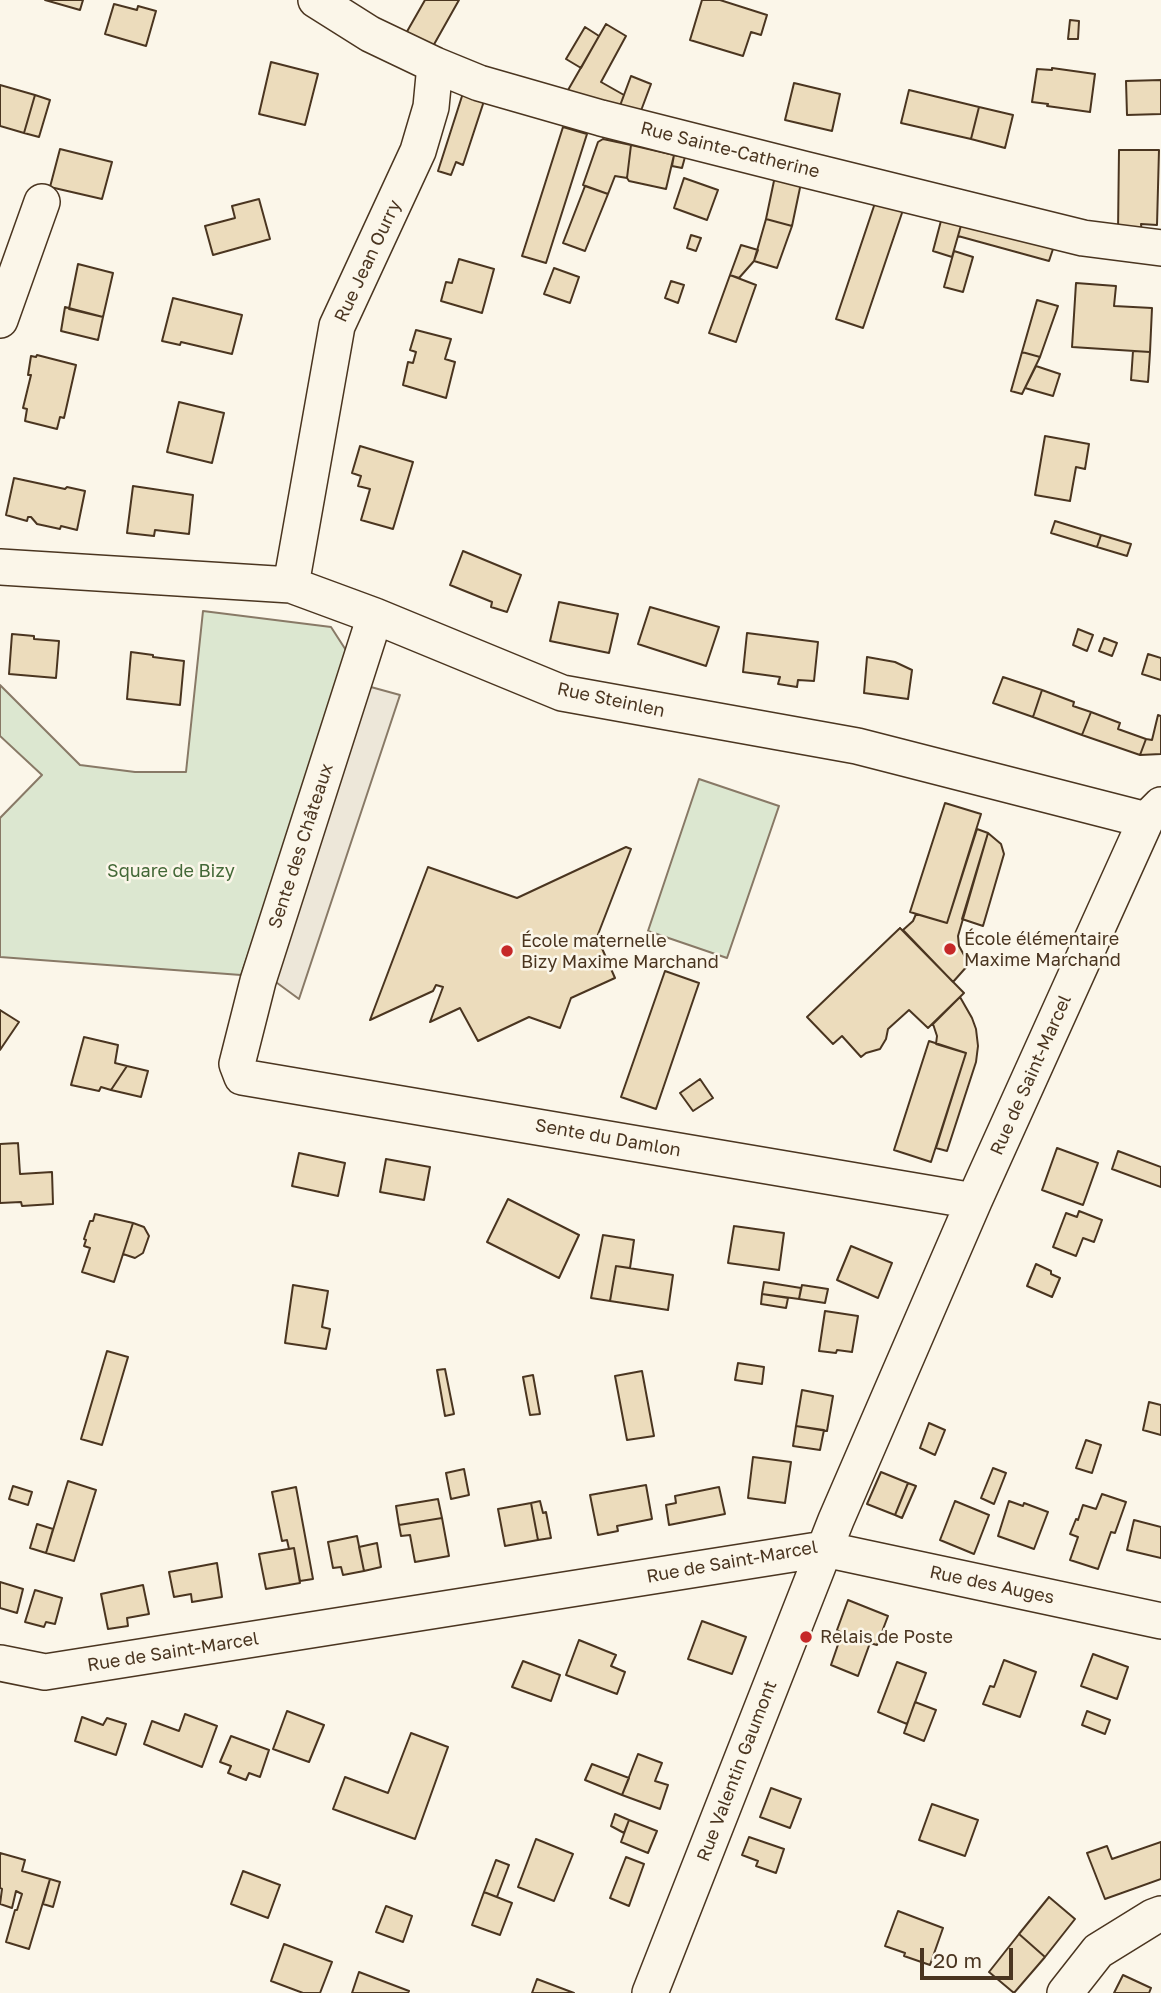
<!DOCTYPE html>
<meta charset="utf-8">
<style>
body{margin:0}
#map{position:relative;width:1161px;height:1993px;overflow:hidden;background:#fbf6e9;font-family:"Golos Text",sans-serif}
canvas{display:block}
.scale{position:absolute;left:920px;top:1948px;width:93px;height:32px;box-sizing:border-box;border:4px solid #4a3520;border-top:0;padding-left:9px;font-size:21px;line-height:24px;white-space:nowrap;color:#4a3520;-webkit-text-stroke:5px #fbf6e9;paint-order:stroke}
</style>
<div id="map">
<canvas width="1161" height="1993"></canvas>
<div class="scale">20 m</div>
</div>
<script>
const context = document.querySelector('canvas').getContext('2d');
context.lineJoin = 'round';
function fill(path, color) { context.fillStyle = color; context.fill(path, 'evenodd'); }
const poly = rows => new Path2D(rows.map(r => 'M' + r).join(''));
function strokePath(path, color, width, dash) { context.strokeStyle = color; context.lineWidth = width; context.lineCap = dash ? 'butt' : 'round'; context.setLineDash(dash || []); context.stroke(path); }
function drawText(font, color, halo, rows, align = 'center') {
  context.font = font + ' "Golos Text",sans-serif'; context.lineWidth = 5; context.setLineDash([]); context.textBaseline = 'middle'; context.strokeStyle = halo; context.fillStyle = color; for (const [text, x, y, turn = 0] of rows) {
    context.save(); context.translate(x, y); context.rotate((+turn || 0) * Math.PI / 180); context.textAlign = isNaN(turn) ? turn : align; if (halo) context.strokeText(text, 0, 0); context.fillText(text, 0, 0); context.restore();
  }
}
const green = poly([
 [203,611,331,627,351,658,241,975,0,957,0,818,42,775,0,736,0,685,80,765,135,772,186,772,203,611],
 [699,779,779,806,727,958,648,931,699,779]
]);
fill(green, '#dce7d0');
strokePath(green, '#887966', 2);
const parking = poly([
 [349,681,400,695,299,999,254,966,349,681]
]);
fill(parking, '#ede7d9');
strokePath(parking, '#887966', 2);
const building = poly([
 [45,0,83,0,80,10,45,0],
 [425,0,459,0,432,48,405,35,425,0],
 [702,0,720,0,767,15,761,35,751,32,743,56,690,40,702,0],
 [114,4,137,10,138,6,156,11,146,46,105,34,114,4],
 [1070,20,1079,21,1078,39,1068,39,1070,20],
 [606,24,626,36,601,82,624,95,618,111,564,97,606,24],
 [585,27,599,36,581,68,566,59,585,27],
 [271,62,318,74,305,125,259,114,271,62],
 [1052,68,1095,74,1090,112,1047,106,1048,104,1032,102,1037,69,1052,70,1052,68],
 [631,76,651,84,639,116,618,111,631,76],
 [1161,80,1161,114,1127,115,1126,81,1161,80],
 [794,83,840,94,832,131,785,120,794,83],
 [0,85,35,95,24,133,0,126,0,85],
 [909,90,979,107,971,139,901,123,909,90],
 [463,93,484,101,463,165,456,162,451,175,438,171,463,93],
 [35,95,50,100,39,137,24,133,35,95],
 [979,107,1013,115,1005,148,971,139,979,107],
 [563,127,587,134,546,263,522,256,563,127],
 [603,139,631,145,627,178,615,176,608,194,583,185,598,142,603,139],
 [631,145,674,155,666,189,629,181,627,178,631,145],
 [60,149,112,162,102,199,50,187,60,149],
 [1119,150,1159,150,1157,225,1141,224,1142,235,1118,232,1119,150],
 [674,155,685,157,682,168,672,166,674,155],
 [775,176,801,183,792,226,766,219,775,176],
 [684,178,718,190,707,220,674,208,684,178],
 [585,186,608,194,585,251,563,243,585,186],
 [259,199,270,239,213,255,205,226,235,218,232,206,259,199],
 [876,200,904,207,863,328,836,319,876,200],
 [942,217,962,222,952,257,933,251,942,217],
 [766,219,792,226,777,268,754,261,766,219],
 [962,222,1054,246,1049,261,958,236,962,222],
 [691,235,701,238,696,251,687,248,691,235],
 [741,245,758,250,754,261,739,278,730,275,741,245],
 [954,251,973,257,963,292,944,287,954,251],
 [459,259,494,269,482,313,441,301,446,282,452,283,459,259],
 [78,264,113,273,103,317,69,309,78,264],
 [554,268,579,277,570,303,544,294,554,268],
 [730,275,756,285,736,342,709,333,730,275],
 [671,281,684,285,678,303,665,298,671,281],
 [1076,283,1116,286,1114,306,1152,308,1150,352,1072,347,1076,283],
 [173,298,242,315,232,354,181,342,180,345,162,341,173,298],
 [1037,300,1058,306,1040,357,1022,352,1037,300],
 [65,307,103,317,98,340,61,331,65,307],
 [416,330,451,339,445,359,455,362,446,398,403,385,408,362,413,363,416,352,410,350,416,330],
 [1133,351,1150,352,1148,382,1131,380,1133,351],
 [1022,352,1040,357,1022,394,1011,391,1022,352],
 [37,355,76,365,64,418,60,417,57,429,25,421,27,409,23,408,31,375,28,375,31,356,36,357,37,355],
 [1036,366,1060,374,1053,396,1025,388,1036,366],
 [179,402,224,413,212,463,167,452,179,402],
 [1045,436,1089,444,1085,469,1076,467,1070,501,1035,495,1045,436],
 [360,446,413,462,393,529,361,520,370,489,358,486,361,476,352,473,360,446],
 [14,478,65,489,67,487,85,491,77,530,61,526,60,529,37,524,31,517,28,517,27,521,6,515,14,478],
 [133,486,193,495,189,534,155,530,154,536,127,533,133,486],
 [1055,521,1101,535,1097,547,1051,533,1055,521],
 [1101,535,1131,544,1127,556,1097,547,1101,535],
 [463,551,521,575,507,612,491,607,492,602,450,585,463,551],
 [559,602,618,614,609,653,550,641,559,602],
 [650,607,719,627,706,666,638,644,650,607],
 [1078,629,1093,635,1087,651,1073,645,1078,629],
 [747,633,818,642,814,681,798,680,797,687,778,684,780,677,743,672,747,633],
 [12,634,34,636,34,639,59,641,56,678,9,674,12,634],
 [1104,638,1117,643,1112,656,1099,651,1104,638],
 [131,652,153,655,153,657,184,661,180,705,127,699,131,652],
 [1148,654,1161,658,1161,680,1142,674,1148,654],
 [867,657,895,662,912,670,908,699,864,693,867,657],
 [1003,677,1042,690,1033,717,993,703,1003,677],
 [1042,690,1074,702,1073,706,1091,712,1082,735,1033,717,1042,690],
 [1091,712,1120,723,1118,729,1146,739,1140,755,1082,735,1091,712],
 [1158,715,1161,716,1161,754,1140,755,1146,739,1152,740,1158,715],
 [945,803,981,814,947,923,910,912,945,803],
 [977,829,988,833,958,936,959,946,969,964,953,982,903,930,913,921,916,914,947,923,977,829],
 [988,833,1001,844,1004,854,983,926,962,919,988,833],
 [626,847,631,849,597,937,615,978,571,998,560,1028,529,1017,478,1041,460,1008,430,1022,443,987,436,985,433,991,370,1020,428,867,517,898,626,847],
 [900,928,964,993,928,1028,909,1010,888,1029,886,1039,880,1049,866,1053,861,1057,842,1036,833,1044,807,1017,900,928],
 [665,971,699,983,656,1109,621,1097,665,971],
 [960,997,972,1018,976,1029,978,1046,976,1062,947,1151,936,1148,966,1053,936,1044,937,1036,933,1024,960,997],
 [0,1010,19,1022,0,1050,0,1010],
 [84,1037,118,1045,115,1063,127,1066,111,1090,101,1087,99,1091,71,1085,84,1037],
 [929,1041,966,1053,931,1162,894,1150,929,1041],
 [127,1066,148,1071,141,1097,111,1090,127,1066],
 [700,1079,713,1098,693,1111,680,1093,700,1079],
 [18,1143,20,1174,52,1172,53,1204,22,1206,21,1202,0,1203,0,1144,18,1143],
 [1057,1148,1098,1163,1083,1205,1042,1190,1057,1148],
 [1118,1151,1161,1167,1161,1187,1112,1169,1118,1151],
 [299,1153,345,1163,338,1196,292,1186,299,1153],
 [386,1159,430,1167,424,1200,380,1192,386,1159],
 [508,1199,579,1235,559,1278,487,1242,508,1199],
 [1079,1211,1102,1220,1094,1242,1083,1238,1076,1256,1053,1247,1066,1213,1077,1217,1079,1211],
 [95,1214,133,1223,114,1282,82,1272,90,1248,84,1246,86,1240,84,1239,90,1221,93,1221,95,1214],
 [133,1223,144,1227,149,1236,143,1253,135,1258,123,1254,133,1223],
 [734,1226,784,1233,779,1270,728,1263,734,1226],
 [603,1235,634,1240,630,1268,616,1266,610,1301,591,1298,603,1235],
 [851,1246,892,1263,878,1298,837,1280,851,1246],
 [1036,1264,1051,1271,1051,1274,1060,1278,1052,1297,1027,1286,1036,1264],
 [616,1266,673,1275,668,1310,610,1301,616,1266],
 [764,1282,801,1288,799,1299,762,1294,764,1282],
 [293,1285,328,1291,322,1327,330,1329,326,1349,285,1343,293,1285],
 [802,1285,828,1289,825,1303,799,1299,802,1285],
 [762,1294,788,1298,786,1308,761,1304,762,1294],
 [825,1311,858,1316,852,1352,837,1350,836,1353,819,1351,825,1311],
 [107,1351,128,1357,102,1445,81,1439,107,1351],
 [738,1363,764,1367,762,1384,735,1380,738,1363],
 [445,1369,454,1414,445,1416,437,1370,445,1369],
 [642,1371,654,1436,627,1440,615,1376,642,1371],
 [533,1375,540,1414,530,1415,523,1377,533,1375],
 [802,1390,833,1396,827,1431,796,1426,802,1390],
 [1149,1402,1161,1405,1161,1435,1143,1430,1149,1402],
 [929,1423,945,1430,935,1455,920,1448,929,1423],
 [796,1426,824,1430,820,1450,793,1446,796,1426],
 [1086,1440,1101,1445,1092,1473,1076,1468,1086,1440],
 [753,1457,791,1462,785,1503,748,1498,753,1457],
 [993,1468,1006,1473,994,1504,981,1498,993,1468],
 [464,1469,469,1495,451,1499,446,1473,464,1469],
 [881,1472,908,1483,895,1515,867,1504,881,1472],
 [68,1481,96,1490,74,1561,46,1553,68,1481],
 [908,1483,916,1486,902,1518,895,1515,908,1483],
 [646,1485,652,1519,617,1526,618,1531,598,1535,590,1495,646,1485],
 [13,1486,32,1492,28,1505,9,1499,13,1486],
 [296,1487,313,1579,300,1581,294,1548,289,1549,287,1540,282,1541,272,1492,296,1487],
 [719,1487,725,1514,669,1525,666,1505,676,1503,675,1496,719,1487],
 [1102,1494,1126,1502,1115,1533,1111,1532,1098,1569,1070,1560,1078,1537,1070,1534,1076,1519,1078,1520,1083,1505,1096,1509,1102,1494],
 [438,1499,442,1518,399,1525,396,1506,438,1499],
 [540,1501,543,1513,546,1512,551,1538,538,1540,531,1503,540,1501],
 [955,1501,989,1515,974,1554,940,1540,955,1501],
 [1009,1501,1023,1506,1024,1503,1048,1512,1034,1549,998,1536,1009,1501],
 [531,1503,538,1540,505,1546,498,1509,531,1503],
 [442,1518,449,1556,415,1562,410,1535,401,1536,399,1525,442,1518],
 [1134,1520,1161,1527,1161,1558,1127,1550,1134,1520],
 [37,1524,53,1529,46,1553,30,1548,37,1524],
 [357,1536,364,1571,343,1575,341,1567,333,1568,328,1542,357,1536],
 [377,1543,381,1567,364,1571,359,1547,377,1543],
 [294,1548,300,1583,266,1589,259,1554,294,1548],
 [217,1563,222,1597,192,1602,191,1594,174,1597,169,1572,217,1563],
 [0,1582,23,1589,17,1613,0,1608,0,1582],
 [143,1585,149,1614,127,1618,128,1626,108,1629,101,1594,143,1585],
 [35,1590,62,1598,55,1624,46,1622,44,1627,25,1622,35,1590],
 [848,1600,888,1616,877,1645,870,1643,858,1676,831,1665,842,1633,837,1630,848,1600],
 [702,1621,746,1637,732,1674,688,1659,702,1621],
 [579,1640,616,1655,611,1666,625,1672,617,1694,566,1675,579,1640],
 [1093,1654,1128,1667,1117,1699,1081,1686,1093,1654],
 [1004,1660,1036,1672,1020,1717,983,1704,990,1686,994,1687,1004,1660],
 [523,1661,560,1675,551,1701,512,1687,523,1661],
 [897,1662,926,1673,907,1724,878,1712,897,1662],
 [915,1702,936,1710,924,1741,904,1733,915,1702],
 [287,1711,324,1725,309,1762,273,1749,287,1711],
 [1087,1711,1110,1720,1105,1734,1082,1725,1087,1711],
 [185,1714,217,1726,202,1767,144,1744,152,1721,179,1731,185,1714],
 [82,1717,103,1725,107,1718,126,1724,116,1755,75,1741,82,1717],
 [411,1733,448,1747,415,1839,333,1809,345,1777,388,1793,411,1733],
 [231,1736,269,1750,260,1777,249,1773,246,1780,228,1773,231,1766,220,1762,231,1736],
 [638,1754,662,1763,655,1781,668,1785,660,1809,622,1795,638,1754],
 [592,1764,629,1778,622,1795,585,1780,592,1764],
 [771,1788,801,1799,790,1828,760,1817,771,1788],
 [932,1804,978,1820,965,1856,919,1840,932,1804],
 [615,1814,629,1820,624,1833,611,1826,615,1814],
 [629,1820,657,1831,648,1853,621,1842,629,1820],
 [749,1837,784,1849,776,1873,756,1866,758,1861,742,1855,749,1837],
 [536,1839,573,1854,554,1901,518,1887,536,1839],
 [1161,1842,1161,1879,1105,1899,1087,1853,1107,1846,1112,1859,1161,1842],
 [0,1853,25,1860,22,1871,50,1879,29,1949,6,1942,15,1910,17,1910,22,1894,16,1891,12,1908,0,1904,2,1889,0,1888,0,1853],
 [626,1857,644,1864,629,1906,610,1898,626,1857],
 [496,1860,509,1865,497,1897,484,1892,496,1860],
 [243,1871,280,1885,268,1918,231,1904,243,1871],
 [50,1879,60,1882,53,1907,43,1904,50,1879],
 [484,1892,512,1903,500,1935,472,1925,484,1892],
 [1049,1897,1075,1919,1045,1957,1019,1934,1049,1897],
 [386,1906,412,1916,403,1942,376,1932,386,1906],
 [898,1911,943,1928,930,1965,904,1956,905,1953,885,1946,898,1911],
 [1019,1934,1045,1957,1014,1993,989,1972,1019,1934],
 [284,1944,332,1962,320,1993,303,1993,271,1981,284,1944],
 [359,1972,409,1991,408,1993,352,1993,359,1972],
 [1123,1975,1151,1988,1149,1993,1114,1993,1123,1975],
 [537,1979,574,1993,532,1993,537,1979]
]);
fill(building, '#ecdcbc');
strokePath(building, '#4a3520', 2);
const minor = poly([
 [316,0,370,34,435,65,479,83,601,118,803,169,1083,238,1161,248],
 [0,320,42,202],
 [0,567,291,585,375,616,562,693,857,746,1146,820],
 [291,585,337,326,418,151,431,107,435,65],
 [375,616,258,981,237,1064,242,1077,974,1201],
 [0,1663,45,1672,824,1549,1161,1621],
 [650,1993,836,1520,974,1201,1146,820,1161,805],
 [1065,1993,1098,1951,1153,1917,1161,1914]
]);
strokePath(minor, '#4a3520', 38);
strokePath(minor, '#fbf6e9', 35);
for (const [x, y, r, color] of [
 [950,949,7,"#c62828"],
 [507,951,7,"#c62828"],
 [806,1637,7,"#c62828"]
]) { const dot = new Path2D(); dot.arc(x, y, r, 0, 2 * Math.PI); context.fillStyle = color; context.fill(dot); strokePath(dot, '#fbf6e9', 2.5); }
drawText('18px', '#4a3520', '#fbf6e9', [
 ["Rue Sainte-Catherine",730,150,14],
 ["Rue Jean Ourry",368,261,-65],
 ["Rue Steinlen",611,700,12],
 ["Sente des Châteaux",301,846,-72],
 ["Rue de Saint-Marcel",1031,1075,-66],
 ["Sente du Damlon",608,1138,10],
 ["Rue de Saint-Marcel",732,1562,-10],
 ["Rue des Auges",992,1585,12],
 ["Rue de Saint-Marcel",173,1652,-9],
 ["Rue Valentin Gaumont",737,1771,-69]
]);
drawText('18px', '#436837', '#fbf6e9', [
 ["Square de Bizy",171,871]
]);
drawText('18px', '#4a3520', '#fbf6e9', [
 ["École élémentaire",964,939],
 ["Maxime Marchand",964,960],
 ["École maternelle",521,941],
 ["Bizy Maxime Marchand",521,962],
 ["Relais de Poste",820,1637]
], 'left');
</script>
